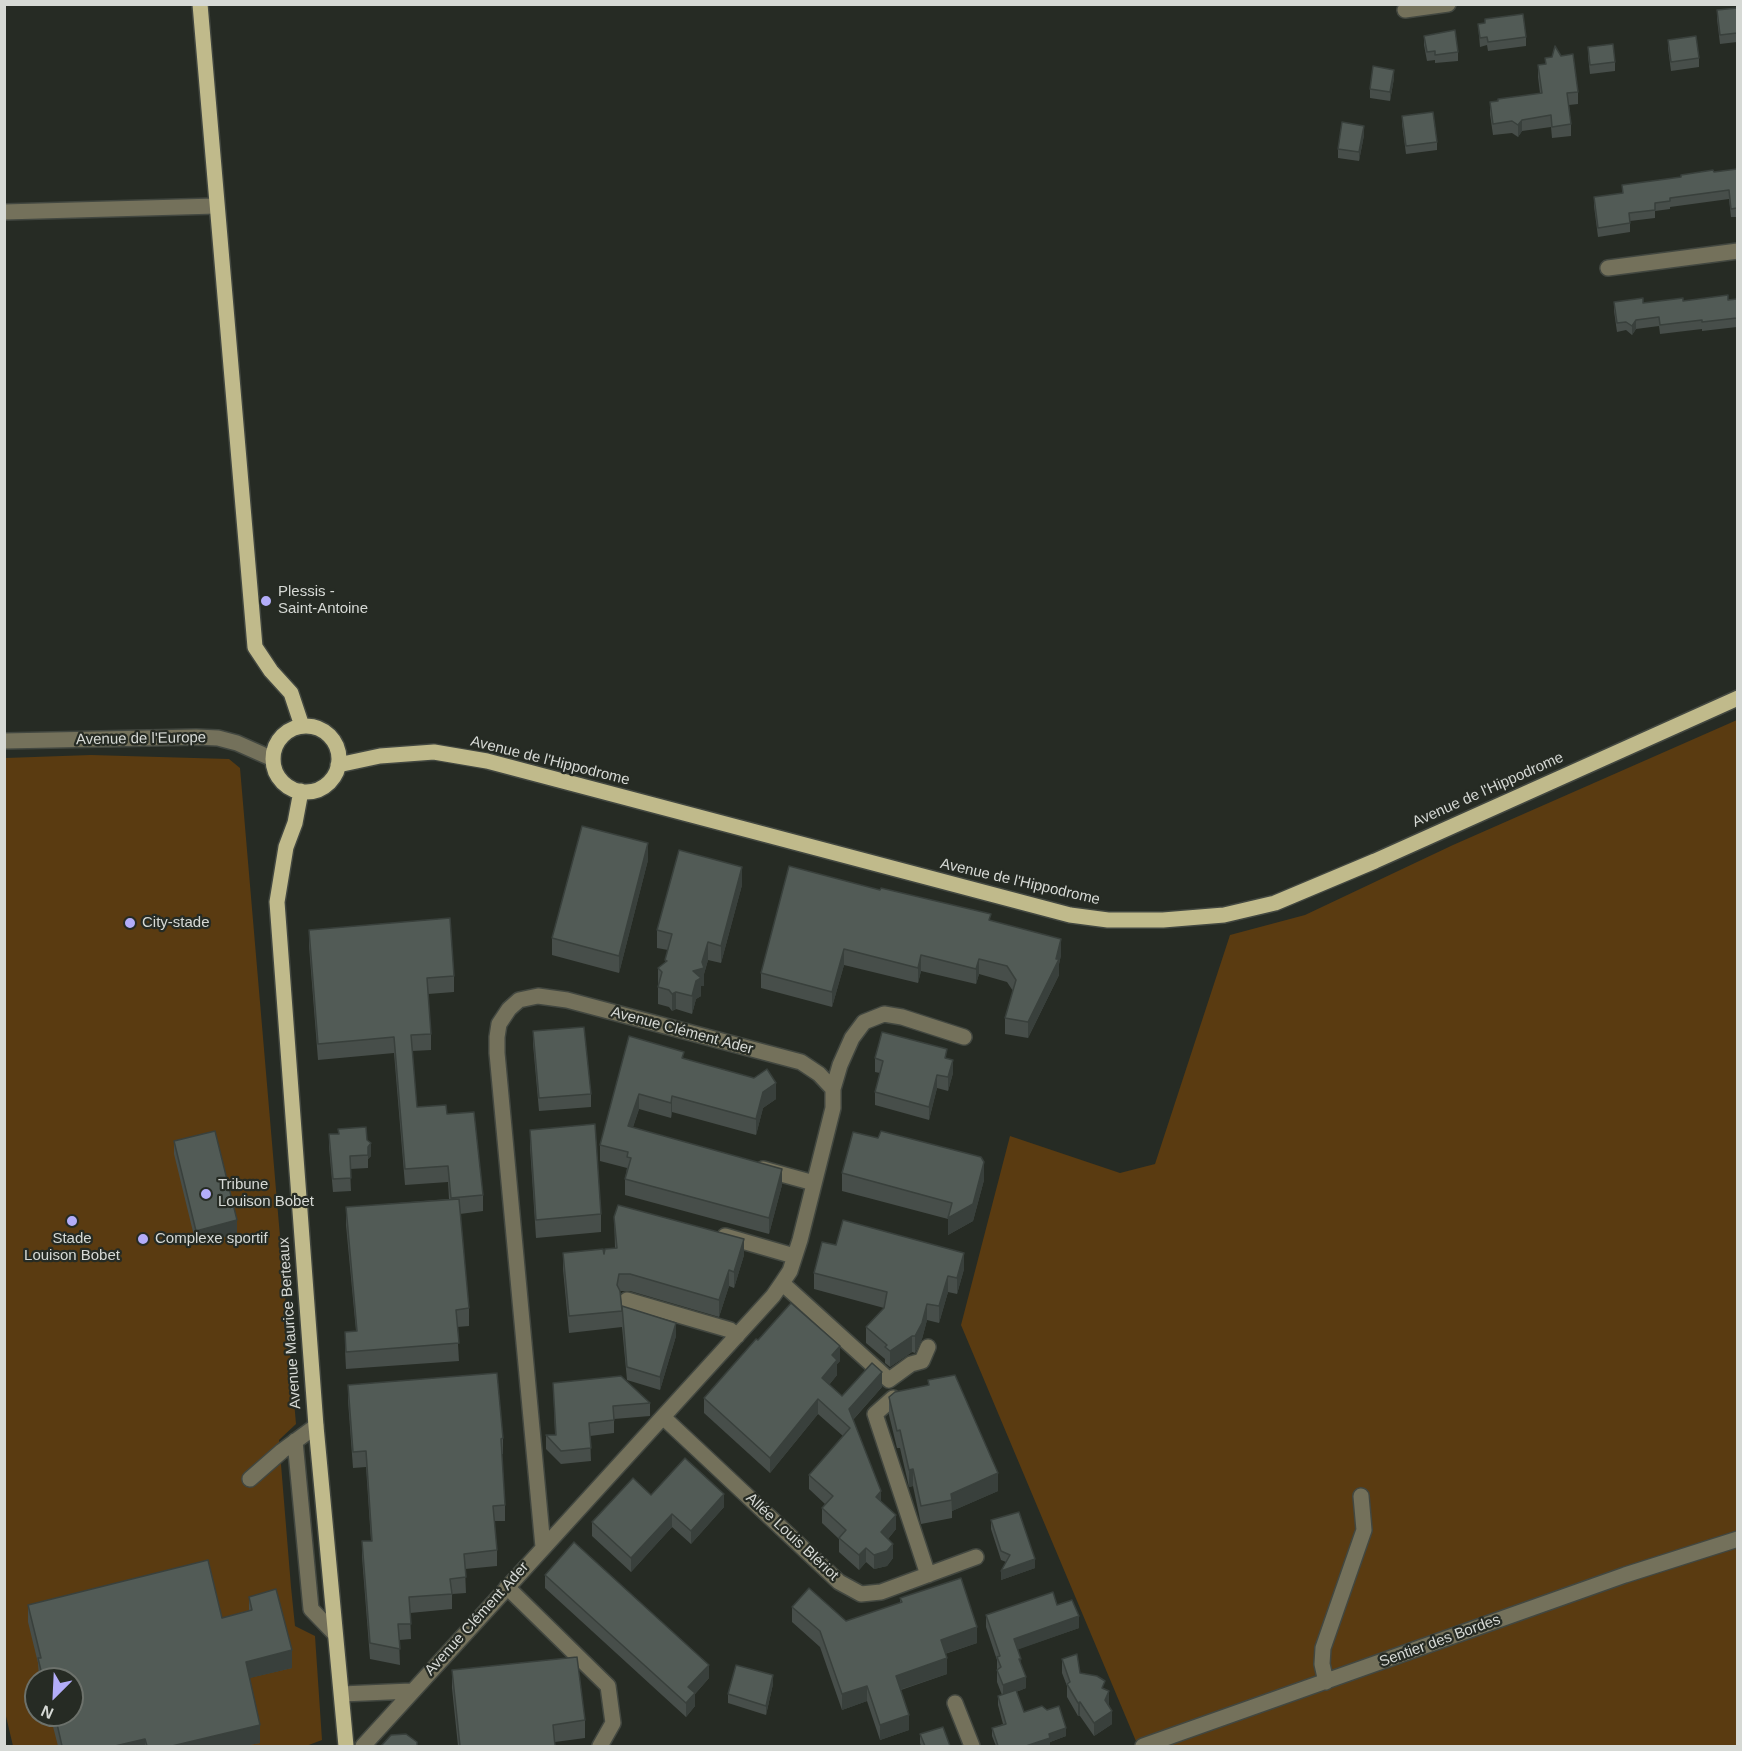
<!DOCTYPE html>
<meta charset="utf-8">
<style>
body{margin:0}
#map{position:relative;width:1742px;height:1751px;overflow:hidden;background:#262b24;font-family:Arial,sans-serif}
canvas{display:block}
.frame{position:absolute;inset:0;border:6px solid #d6d9d5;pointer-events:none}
.north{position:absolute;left:24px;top:1667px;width:60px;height:60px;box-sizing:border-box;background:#262b24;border:2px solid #6c716b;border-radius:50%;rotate:204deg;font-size:16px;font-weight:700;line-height:24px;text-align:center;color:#d6d9d5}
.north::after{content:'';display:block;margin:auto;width:21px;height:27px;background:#b3adf9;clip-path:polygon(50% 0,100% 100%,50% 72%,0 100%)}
</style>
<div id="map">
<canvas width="1742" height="1751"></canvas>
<div class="frame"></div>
<div class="north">N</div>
</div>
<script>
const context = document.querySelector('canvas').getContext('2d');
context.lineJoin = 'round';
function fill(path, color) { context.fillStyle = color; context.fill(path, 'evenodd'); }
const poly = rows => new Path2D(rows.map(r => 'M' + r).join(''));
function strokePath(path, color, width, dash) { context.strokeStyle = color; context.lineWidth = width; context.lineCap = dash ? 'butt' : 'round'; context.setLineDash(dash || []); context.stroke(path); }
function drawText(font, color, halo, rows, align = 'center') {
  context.font = font + ' Arial,sans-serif'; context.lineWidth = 4.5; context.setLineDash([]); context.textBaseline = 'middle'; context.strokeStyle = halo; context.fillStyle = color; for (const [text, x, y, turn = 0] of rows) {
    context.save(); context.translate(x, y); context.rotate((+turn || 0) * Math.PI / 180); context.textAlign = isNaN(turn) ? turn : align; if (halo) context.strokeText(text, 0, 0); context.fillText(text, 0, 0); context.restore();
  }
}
fill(poly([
 [1737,720,1737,1746,1138,1746,961,1325,1010,1136,1120,1173,1155,1164,1230,935,1305,915,1453,845],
 [91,755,229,759,240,768,296,1424,279,1440,291,1587,295,1626,315,1636,322,1740,306,1746,13,1746,5,1712,5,758],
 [36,1679,72,1679,72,1715,36,1715]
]), '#5a3b11');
const minor = poly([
 [1405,10,1448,4],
 [4,212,216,206],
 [1608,268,1738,251],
 [4,741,196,737,218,738,237,743,273,759],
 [763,1169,814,1183],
 [725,1236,794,1256],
 [782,1283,889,1380,911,1364,922,1361,928,1347],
 [627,1300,730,1330,737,1336],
 [893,1398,875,1414,928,1575],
 [663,1417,839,1582,861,1594,881,1592,976,1557],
 [295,1441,311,1609,335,1634],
 [250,1479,282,1451,316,1426],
 [543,1547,497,1053,497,1037,499,1024,509,1009,519,1000,538,996,567,1000,801,1062,819,1074,833,1089],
 [507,1587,608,1686,613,1723,600,1746],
 [1326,1682,1322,1664,1323,1648,1364,1530,1361,1496],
 [342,1694,411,1691],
 [955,1703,972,1746],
 [363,1746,773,1296,782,1283,790,1271,800,1240,833,1108,833,1089,840,1065,852,1038,864,1022,884,1014,902,1017,964,1037],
 [1143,1746,1625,1575,1738,1539]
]);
const major = poly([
 [200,4,255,647,271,671,291,693,302,726],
 '273 759a33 33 0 1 1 66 0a33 33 0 1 1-66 0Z',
 [338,765,380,756,434,752,487,761,1070,915,1108,920,1163,920,1224,915,1275,903,1375,861,1738,698],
 [301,791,295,823,286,847,277,902,316,1426,346,1746]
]);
strokePath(minor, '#424740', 18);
strokePath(major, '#424740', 18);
strokePath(minor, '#74715b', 15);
strokePath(major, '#c0ba8b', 15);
fill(poly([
 [1737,8,1737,42,1720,44,1717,19,1717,10],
 [1485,19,1526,37,1526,46,1488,51,1487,45,1480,47,1478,24,1485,23],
 [1424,36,1458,52,1458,61,1435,63,1435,60,1427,61,1424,45],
 [1668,40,1699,58,1699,67,1671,71,1668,48],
 [1588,47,1615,62,1615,71,1590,74,1588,56],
 [1545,58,1578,92,1578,104,1569,105,1571,124,1571,136,1552,138,1551,127,1522,131,1518,137,1512,133,1493,135,1490,114,1490,102,1540,93,1538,77,1538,65,1545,64],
 [1394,78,1390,101,1370,98,1370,89],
 [1402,116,1437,142,1437,150,1406,154,1402,124],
 [1364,135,1359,161,1338,158,1338,149],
 [1737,169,1737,217,1731,217,1729,199,1670,207,1670,209,1655,211,1655,218,1630,221,1630,232,1598,237,1594,206,1594,197,1622,193,1622,185],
 [1737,299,1737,327,1702,331,1702,329,1660,334,1659,326,1636,329,1632,335,1626,330,1617,332,1614,311,1614,302,1643,303],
 [648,860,619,973,552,955,552,938],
 [789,866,991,921,1061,955,1059,964,1059,975,1028,1038,1005,1034,1005,1018,1013,991,1007,982,979,974,976,984,921,971,918,983,844,965,832,1007,761,988,761,973],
 [742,885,721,963,708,960,704,974,704,986,701,986,701,996,696,999,692,1014,676,1009,672,1011,669,1007,658,1004,658,968,665,963,668,950,657,948,657,930],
 [309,930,454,976,454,992,428,994,431,1034,431,1050,412,1051,417,1107,447,1114,483,1195,483,1211,460,1214,469,1308,469,1326,457,1327,459,1361,346,1369,345,1350,345,1332,356,1331,346,1225,346,1207,449,1199,448,1182,405,1185,394,1053,318,1060,309,946],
 [533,1031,591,1094,591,1107,539,1111,533,1044],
 [629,1036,684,1058,776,1099,763,1108,756,1135,672,1112,671,1118,639,1109,633,1127,782,1185,769,1234,625,1195,625,1179,627,1168,600,1161,600,1145],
 [875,1058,947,1059,953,1073,948,1091,937,1088,929,1120,875,1105,875,1092,880,1073,875,1072],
 [530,1130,601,1214,601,1232,536,1238,530,1147],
 [329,1134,367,1140,371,1156,368,1159,368,1168,350,1169,351,1191,333,1192,329,1147],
 [174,1141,237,1234,196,1244,174,1154],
 [842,1173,984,1180,973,1221,948,1235,948,1219,842,1191],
 [614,1217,744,1255,734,1288,729,1286,719,1317,630,1291,620,1291,622,1306,676,1336,660,1390,627,1380,622,1327,569,1333,563,1269,563,1253,604,1254,615,1248],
 [836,1245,964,1269,957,1294,948,1292,939,1323,927,1320,922,1339,915,1353,912,1352,890,1367,885,1363,885,1359,866,1343,866,1327,884,1308,814,1289,814,1273],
 [758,1340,840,1361,837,1364,837,1375,829,1385,842,1396,882,1387,853,1420,881,1501,896,1529,888,1539,893,1558,887,1566,874,1569,866,1562,859,1570,839,1552,839,1539,822,1523,822,1508,825,1504,809,1489,809,1475,843,1436,818,1414,770,1473,704,1413,704,1398],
 [928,1380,998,1491,952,1511,952,1518,921,1524,913,1486,909,1487,900,1448,897,1448,889,1415,889,1397,928,1385],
 [553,1383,650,1403,650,1416,614,1419,614,1433,590,1436,591,1461,561,1464,546,1449,546,1435,555,1435],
 [348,1385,503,1438,503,1454,502,1454,505,1505,505,1521,494,1521,497,1550,497,1566,465,1569,466,1593,452,1594,452,1609,410,1613,411,1639,399,1640,400,1665,370,1659,362,1557,362,1541,371,1541,366,1467,353,1468,348,1401],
 [651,1495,724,1507,691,1544,672,1527,631,1572,592,1536,592,1522],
 [991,1520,1035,1568,1001,1580,1006,1562,1001,1560,991,1529],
 [545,1575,709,1678,695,1694,695,1706,686,1717,545,1588],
 [249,1597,292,1668,249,1678,260,1743,244,1746,58,1746,50,1715,72,1715,72,1679,39,1679,38,1663,28,1622,28,1605,222,1618,249,1611],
 [900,1598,977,1643,945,1654,947,1674,901,1690,909,1730,880,1740,867,1701,842,1710,820,1647,792,1622,792,1607,846,1621,900,1603],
 [1057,1605,1079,1628,1018,1649,1026,1688,1016,1692,1024,1712,1066,1736,1050,1742,1050,1746,996,1746,992,1736,992,1728,1003,1724,998,1705,998,1696,1002,1695,997,1682,997,1660,986,1627,986,1615],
 [1062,1659,1080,1673,1105,1689,1109,1704,1112,1724,1094,1736,1080,1716,1078,1716,1067,1697,1067,1686,1062,1673],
 [452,1670,585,1720,585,1738,555,1742,555,1746,458,1746,452,1688],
 [773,1684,766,1715,728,1703,728,1694],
 [920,1734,950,1746,921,1746,920,1743]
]), '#474e4a');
fill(poly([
 [1394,70,1394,78,1390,101,1390,92],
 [1522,120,1522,131,1518,137,1518,125],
 [1364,126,1364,135,1359,161,1359,152],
 [1636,320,1636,329,1632,335,1632,326],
 [648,843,648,860,619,973,619,956],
 [742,867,742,885,721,963,721,946],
 [1061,939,1061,955,1059,964,1059,975,1028,1038,1028,1022,1056,959],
 [708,942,708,960,704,974,704,986,701,986,701,996,696,999,692,1014,693,971,702,962],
 [844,949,844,965,832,1007,832,992],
 [921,955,921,971,918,983,918,968],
 [979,959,979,974,976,984,976,969],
 [676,992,676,1009,672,1011,672,994],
 [953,1060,953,1073,948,1091,948,1077],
 [937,1075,937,1088,929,1120,929,1107],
 [776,1083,776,1099,763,1108,756,1135,756,1119,763,1092],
 [639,1094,639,1109,628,1142,628,1126],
 [672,1096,672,1112,671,1118,671,1103],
 [371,1143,371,1156,368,1159,368,1147],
 [984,1162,984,1180,973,1221,948,1235,948,1218],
 [782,1169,782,1185,769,1234,769,1218],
 [237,1220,237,1234,196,1244,196,1231],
 [744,1239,744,1255,734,1288,734,1272],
 [964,1253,964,1269,957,1294,957,1278],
 [729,1270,729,1286,719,1317,719,1300],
 [948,1276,948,1292,939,1323,939,1306],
 [927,1304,927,1320,922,1339,915,1353,915,1336],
 [676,1323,676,1336,660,1390,660,1377],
 [912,1336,912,1352,890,1367,890,1351],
 [840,1346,840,1361,837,1364,837,1375,822,1393,822,1378,832,1355],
 [882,1372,882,1387,849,1424,849,1409],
 [818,1399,818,1414,770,1473,770,1458],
 [913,1469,913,1486,909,1487,909,1470],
 [998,1473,998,1491,952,1511,951,1494],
 [881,1491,881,1505,876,1497],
 [724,1494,724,1507,691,1544,691,1531],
 [672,1514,672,1527,631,1572,631,1558],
 [896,1515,896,1529,881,1547,881,1532],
 [893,1544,893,1558,887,1566,874,1569,874,1555],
 [866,1548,866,1562,859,1570,859,1555],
 [1035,1559,1035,1568,1001,1580,1001,1571],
 [1079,1616,1079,1628,1014,1651,1014,1639],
 [977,1627,977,1643,941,1655,941,1640],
 [292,1650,292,1668,246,1679,246,1662],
 [947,1658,947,1674,896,1691,896,1676],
 [709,1665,709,1678,695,1694,695,1706,686,1717,686,1703,688,1687],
 [773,1675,773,1684,766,1715,766,1706],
 [1026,1677,1026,1688,1003,1697,1003,1685],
 [867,1686,867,1701,842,1710,842,1694],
 [1109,1691,1109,1704,1105,1713,1105,1700],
 [1080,1702,1080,1716,1078,1716,1078,1703],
 [1112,1711,1112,1724,1094,1736,1094,1723],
 [909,1715,909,1730,880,1740,880,1725],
 [260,1725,260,1743,244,1746,172,1746],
 [1066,1728,1066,1736,1050,1742,1050,1746,1026,1746,1049,1734],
 [145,1739,145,1746,115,1746]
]), '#39403c');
const building = poly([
 [1737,8,1737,33,1720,35,1717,10,1737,8],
 [1523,14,1526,37,1488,42,1487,37,1480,38,1478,24,1485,23,1485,19,1523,14],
 [1455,30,1458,52,1435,55,1435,51,1427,52,1424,36,1455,30],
 [1696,36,1699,58,1671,62,1668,40,1696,36],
 [1613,44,1615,62,1590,65,1588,47,1613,44],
 [1555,46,1561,56,1573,54,1578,92,1567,93,1571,124,1552,127,1551,115,1522,120,1518,125,1512,121,1493,124,1490,102,1498,101,1498,99,1542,93,1538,65,1546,64,1545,58,1552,57,1555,46],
 [1373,66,1394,70,1390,92,1370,89,1373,66],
 [1433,112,1437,142,1406,146,1402,116,1433,112],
 [1342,122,1364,126,1359,152,1338,149,1342,122],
 [1737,169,1737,208,1731,209,1729,190,1670,198,1670,201,1655,203,1655,210,1629,213,1630,223,1598,228,1594,197,1623,193,1622,185,1681,177,1681,175,1713,170,1714,172,1737,169],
 [1728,295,1728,300,1737,299,1737,318,1702,322,1702,320,1660,325,1659,317,1636,320,1632,326,1626,322,1617,323,1614,302,1643,298,1643,303,1683,298,1683,301,1728,295],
 [582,826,648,843,619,956,552,938,582,826],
 [679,850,742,867,721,946,708,942,702,962,704,968,693,971,701,978,696,981,692,996,676,992,672,994,669,990,658,987,662,972,658,968,667,961,665,960,672,934,657,930,679,850],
 [789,866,880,890,881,888,991,914,989,920,1061,939,1056,959,1059,959,1028,1022,1005,1018,1016,980,1007,966,979,959,976,969,921,955,918,968,844,949,832,992,761,973,789,866],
 [450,918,454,976,427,978,431,1034,411,1035,417,1107,446,1105,447,1114,474,1112,483,1195,451,1198,448,1166,405,1169,394,1037,318,1044,309,930,450,918],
 [584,1027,591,1094,539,1098,533,1031,584,1027],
 [882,1032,947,1049,945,1058,953,1060,948,1077,937,1075,929,1107,875,1092,883,1061,875,1058,882,1032],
 [629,1036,684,1052,682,1058,754,1078,767,1069,776,1083,763,1092,756,1119,672,1096,671,1103,639,1094,628,1126,782,1169,769,1218,625,1179,631,1158,627,1157,628,1152,600,1145,629,1036],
 [595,1124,601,1214,536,1220,530,1130,595,1124],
 [366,1127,367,1140,371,1143,368,1147,368,1155,350,1156,351,1178,333,1179,329,1134,339,1134,338,1129,366,1127],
 [215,1131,237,1220,196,1231,174,1141,215,1131],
 [881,1131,981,1157,984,1162,973,1204,948,1218,952,1203,842,1173,853,1132,878,1138,881,1131],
 [459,1199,469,1308,456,1310,459,1343,346,1352,345,1332,357,1331,346,1207,459,1199],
 [618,1205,744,1239,734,1272,729,1270,719,1300,630,1274,619,1274,617,1285,620,1291,622,1311,569,1316,563,1253,603,1249,604,1254,605,1249,617,1248,614,1217,618,1205],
 [843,1220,964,1253,957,1278,948,1276,939,1306,927,1304,922,1323,915,1336,912,1336,890,1351,885,1347,887,1345,866,1327,884,1308,887,1292,814,1273,822,1242,836,1245,843,1220],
 [791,1303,840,1346,832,1355,837,1360,822,1378,842,1396,872,1363,882,1372,849,1409,881,1491,876,1497,896,1515,881,1532,893,1544,887,1551,874,1555,866,1548,859,1555,839,1538,846,1530,822,1508,833,1496,809,1475,850,1428,818,1399,770,1458,704,1398,756,1339,758,1340,791,1303],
 [622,1306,676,1323,660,1377,627,1367,622,1306],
 [497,1373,503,1438,501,1439,505,1505,493,1506,497,1550,464,1554,466,1577,450,1579,452,1594,409,1597,411,1624,398,1624,400,1649,370,1643,362,1541,372,1541,366,1451,353,1452,348,1385,497,1373],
 [955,1375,998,1473,951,1494,952,1500,921,1506,913,1469,909,1470,900,1430,897,1431,889,1397,895,1392,929,1385,928,1380,955,1375],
 [621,1376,650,1403,613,1406,614,1420,589,1423,591,1448,561,1451,546,1435,556,1435,553,1383,621,1376],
 [685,1458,724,1494,691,1531,672,1514,631,1558,592,1522,633,1478,651,1495,685,1458],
 [1019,1512,1035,1559,1001,1571,1010,1555,1001,1551,991,1520,1019,1512],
 [574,1542,709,1665,688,1687,695,1693,686,1703,545,1575,574,1542],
 [208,1560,222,1618,252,1610,249,1597,276,1589,292,1650,246,1662,260,1725,172,1746,147,1746,145,1739,115,1746,62,1746,55,1715,72,1715,72,1679,43,1679,38,1658,41,1658,28,1605,208,1560],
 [961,1578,977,1627,941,1640,947,1658,896,1676,909,1715,880,1725,867,1686,842,1694,820,1631,792,1607,809,1588,846,1621,902,1602,900,1598,961,1578],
 [1053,1592,1057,1605,1072,1600,1079,1616,1014,1639,1021,1659,1019,1659,1026,1677,1003,1685,997,1670,1001,1667,997,1657,1000,1656,986,1615,1053,1592],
 [1077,1654,1080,1673,1097,1676,1105,1681,1102,1688,1109,1691,1105,1700,1112,1711,1094,1723,1080,1702,1078,1703,1067,1684,1070,1682,1062,1659,1077,1654],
 [577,1657,585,1720,553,1725,555,1746,460,1746,452,1670,577,1657],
 [736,1665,773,1675,766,1706,728,1694,736,1665],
 [1016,1690,1024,1712,1042,1706,1047,1710,1059,1706,1066,1728,1049,1734,1050,1738,1026,1746,998,1746,992,1728,1006,1724,998,1696,1016,1690],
 [943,1727,950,1746,925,1746,920,1734,943,1727],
 [406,1734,417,1742,417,1746,381,1746,391,1735,406,1734]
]);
fill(building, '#525b56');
strokePath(building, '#39403c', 1.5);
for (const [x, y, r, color] of [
 [266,601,6,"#b3adf9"],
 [130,923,6,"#b3adf9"],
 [206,1194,6,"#b3adf9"],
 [72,1221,6,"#b3adf9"],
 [143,1239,6,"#b3adf9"]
]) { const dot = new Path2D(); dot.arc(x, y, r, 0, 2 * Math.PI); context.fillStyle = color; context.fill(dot); strokePath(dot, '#262b24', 2); }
drawText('15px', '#d6d9d5', '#262b24', [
 ["Plessis -",278,592],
 ["Saint-Antoine",278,609],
 ["City-stade",142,923],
 ["Tribune",218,1185],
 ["Louison Bobet",218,1202],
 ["Stade",72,1239,"center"],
 ["Louison Bobet",72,1256,"center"],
 ["Complexe sportif",155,1239]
], 'left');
drawText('15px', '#d6d9d5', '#262b24', [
 ["Avenue de l'Europe",141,739,-1],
 ["Avenue de l'Hippodrome",550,761,14],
 ["Avenue de l'Hippodrome",1488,790,-24],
 ["Avenue de l'Hippodrome",1020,882,13],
 ["Avenue Clément Ader",682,1031,15],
 ["Avenue Maurice Berteaux",290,1323,-94],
 ["Allée Louis Blériot",792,1537,43],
 ["Avenue Clément Ader",477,1619,-48],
 ["Sentier des Bordes",1440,1641,-20]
]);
</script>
